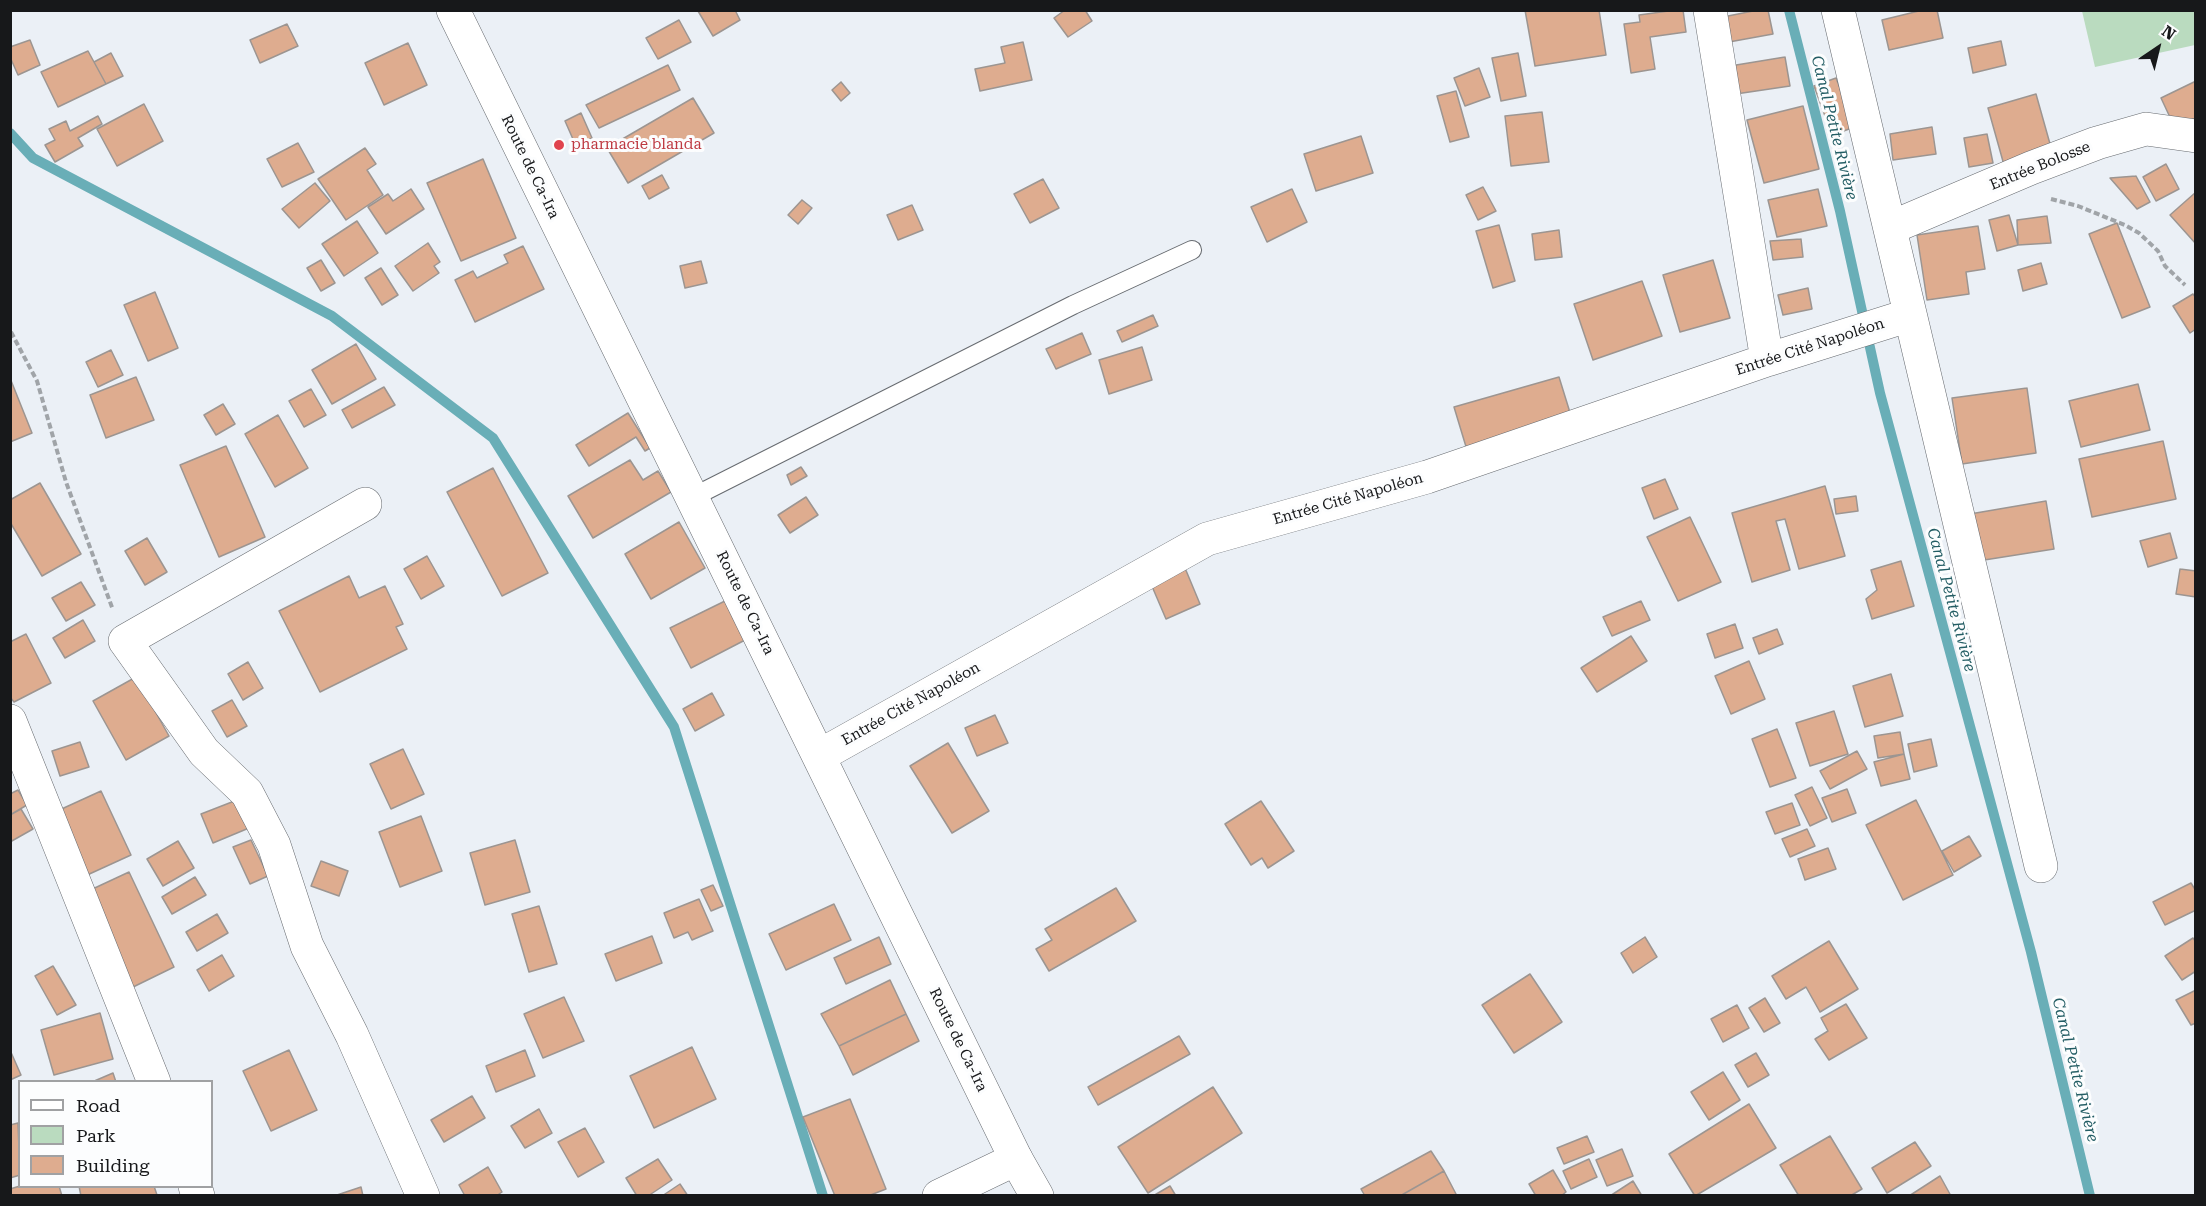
<!DOCTYPE html>
<meta charset="utf-8">
<style>
body{margin:0}
#map{position:relative;width:2206px;height:1206px;overflow:hidden;background:#ebf0f6;font-family:"Roboto Serif",serif}
canvas{display:block}
.frame{position:absolute;inset:0;border:12px solid #17181a;pointer-events:none}
.legend{position:absolute;left:18px;top:1080px;width:195px;height:108px;box-sizing:border-box;background:#fcfdfe;border:2px solid #a0a1a3;margin:0;padding:8px 10px;list-style:none;font-size:18px;color:#17181a}
.legend li{display:flex;align-items:center;gap:12px;height:30px}
.legend b{width:30px;border:2px solid #a0a1a3}
.north{position:absolute;left:2128px;top:18px;width:60px;height:60px;-webkit-text-stroke:4px #fcfdfe;paint-order:stroke;rotate:35deg;font-size:16px;font-weight:700;line-height:24px;text-align:center;color:#17181a}
.north::after{content:'';display:block;margin:auto;width:21px;height:27px;background:#17181a;clip-path:polygon(50% 0,100% 100%,50% 72%,0 100%)}
</style>
<div id="map">
<canvas width="2206" height="1206"></canvas>
<div class="frame"></div>
<ul class="legend">
<li><b style="height:8px;background:#fff"></b>Road</li>
<li><b style="height:16px;background:#badbbf"></b>Park</li>
<li><b style="height:16px;background:#deac8f"></b>Building</li>
</ul>
<div class="north">N</div>
</div>
<script>
const context = document.querySelector('canvas').getContext('2d');
context.lineJoin = 'round';
function fill(path, color) { context.fillStyle = color; context.fill(path, 'evenodd'); }
const poly = rows => new Path2D(rows.map(r => 'M' + r).join(''));
function strokePath(path, color, width, dash) { context.strokeStyle = color; context.lineWidth = width; context.lineCap = dash ? 'butt' : 'round'; context.setLineDash(dash || []); context.stroke(path); }
function drawText(font, color, halo, rows, align = 'center') {
  context.font = font + ' "Roboto Serif",serif'; context.lineWidth = 6; context.setLineDash([]); context.textBaseline = 'middle'; context.strokeStyle = halo; context.fillStyle = color; for (const [text, x, y, turn = 0] of rows) {
    context.save(); context.translate(x, y); context.rotate((+turn || 0) * Math.PI / 180); context.textAlign = isNaN(turn) ? turn : align; if (halo) context.strokeText(text, 0, 0); context.fillText(text, 0, 0); context.restore();
  }
}
fill(poly([
 [2082,11,2195,11,2195,45,2095,67]
]), '#badbbf');
strokePath(poly([
 [1789,10,1840,211,1880,393,2031,952,2090,1196],
 [10,133,33,158,332,316,493,438,674,727,823,1196]
]), '#69aeb7', 10);
const building = poly([
 [735,10,740,20,713,36,698,11,735,10],
 [1065,10,1085,10,1092,21,1068,37,1054,18,1065,10],
 [1525,10,1599,10,1606,55,1535,66,1525,10],
 [1676,10,1683,10,1686,32,1650,37,1655,69,1631,73,1624,24,1640,22,1639,15,1676,10],
 [1758,10,1768,10,1773,34,1729,42,1723,17,1758,10],
 [1923,10,1937,10,1943,38,1889,50,1882,20,1923,10],
 [679,20,691,42,658,59,646,38,679,20],
 [287,24,298,46,260,63,250,40,287,24],
 [30,40,40,65,18,75,10,57,10,47,30,40],
 [2001,41,2006,65,1973,73,1968,48,2001,41],
 [1023,42,1032,80,980,91,975,69,1005,63,1001,47,1023,42],
 [408,43,427,85,384,105,365,63,408,43],
 [88,51,106,84,58,107,41,72,88,51],
 [111,53,123,76,106,84,94,62,111,53],
 [1518,53,1526,96,1501,101,1492,58,1518,53],
 [1785,57,1790,86,1729,95,1724,67,1785,57],
 [668,65,680,90,599,128,586,105,668,65],
 [1479,68,1490,97,1465,106,1454,78,1479,68],
 [1836,78,1855,127,1832,135,1814,86,1836,78],
 [2196,81,2196,118,2175,128,2161,98,2196,81],
 [841,82,850,93,841,101,832,90,841,82],
 [1456,91,1469,137,1450,142,1437,96,1456,91],
 [2036,94,2052,151,2004,165,1988,108,2036,94],
 [693,98,714,133,628,183,607,148,693,98],
 [144,104,163,141,117,166,97,129,144,104],
 [1803,106,1819,169,1764,183,1747,120,1803,106],
 [1542,112,1549,162,1511,166,1505,116,1542,112],
 [581,113,592,138,576,146,565,121,581,113],
 [98,116,102,124,78,138,83,146,55,162,45,145,55,140,49,129,66,121,70,131,98,116],
 [1932,127,1936,154,1893,160,1890,134,1932,127],
 [1987,134,1993,163,1969,167,1964,138,1987,134],
 [1361,136,1373,173,1316,191,1304,154,1361,136],
 [298,143,314,172,282,187,267,159,298,143],
 [365,148,376,164,367,170,383,195,346,220,318,179,365,148],
 [483,159,516,238,461,261,427,183,483,159],
 [2166,164,2179,189,2156,201,2143,177,2166,164],
 [662,175,669,188,649,199,642,186,662,175],
 [2136,176,2150,202,2137,209,2110,178,2136,176],
 [1043,179,1059,208,1030,223,1014,194,1043,179],
 [315,183,330,201,299,228,282,209,315,183],
 [1483,187,1496,211,1478,220,1466,195,1483,187],
 [411,189,424,209,386,234,368,207,388,194,393,201,411,189],
 [1292,189,1307,222,1267,242,1251,207,1292,189],
 [1818,189,1827,226,1777,237,1768,200,1818,189],
 [2196,192,2196,244,2170,215,2196,192],
 [802,200,812,208,798,224,788,215,802,200],
 [912,205,923,230,898,240,887,215,912,205],
 [2009,215,2018,245,1997,251,1989,220,2009,215],
 [2047,216,2051,243,2018,245,2017,220,2047,216],
 [357,221,378,253,344,276,322,244,357,221],
 [2117,223,2150,307,2122,318,2089,234,2117,223],
 [1499,225,1515,281,1493,288,1476,231,1499,225],
 [1978,226,1985,269,1966,272,1969,294,1927,300,1917,235,1978,226],
 [1559,230,1562,257,1535,260,1532,234,1559,230],
 [1801,239,1803,257,1773,260,1770,241,1801,239],
 [428,243,440,262,434,266,439,273,413,291,395,266,428,243],
 [523,246,544,289,475,322,455,280,473,271,477,278,508,263,504,255,523,246],
 [321,260,335,283,321,291,307,268,321,260],
 [1713,260,1730,318,1680,332,1663,275,1713,260],
 [701,261,707,283,685,288,680,266,701,261],
 [2041,263,2047,284,2023,291,2018,270,2041,263],
 [381,268,398,295,382,305,365,278,381,268],
 [1642,281,1662,336,1593,360,1574,304,1642,281],
 [1808,288,1812,309,1783,315,1778,295,1808,288],
 [155,292,178,348,148,361,124,305,155,292],
 [2193,294,2196,298,2196,329,2190,333,2173,306,2193,294],
 [1153,315,1158,326,1122,342,1117,331,1153,315],
 [1082,333,1091,354,1056,369,1046,349,1082,333],
 [356,344,376,379,332,404,312,370,356,344],
 [1142,347,1152,380,1109,394,1099,360,1142,347],
 [111,350,123,375,98,387,86,362,111,350],
 [136,377,154,420,106,438,90,395,136,377],
 [1559,377,1572,419,1467,450,1454,407,1559,377],
 [10,378,32,433,10,442,10,378],
 [2138,384,2150,430,2081,447,2069,401,2138,384],
 [384,387,395,405,352,428,342,410,384,387],
 [2027,388,2036,453,1962,464,1952,398,2027,388],
 [311,389,326,415,304,427,289,401,311,389],
 [223,404,235,424,216,435,204,415,223,404],
 [628,413,650,448,645,451,636,437,589,466,576,445,628,413],
 [278,415,308,468,275,487,245,434,278,415],
 [2163,441,2176,499,2092,517,2079,459,2163,441],
 [226,446,265,537,219,557,180,465,226,446],
 [630,460,643,480,658,471,671,492,593,538,568,496,630,460],
 [801,467,807,476,791,485,787,475,801,467],
 [493,468,548,573,502,596,447,492,493,468],
 [1665,479,1678,509,1654,519,1642,488,1665,479],
 [40,483,81,554,42,576,10,522,10,500,40,483],
 [1825,486,1845,556,1799,569,1785,519,1776,521,1790,570,1752,582,1732,513,1825,486],
 [1856,496,1858,511,1836,514,1834,499,1856,496],
 [806,497,818,515,790,533,778,515,806,497],
 [2046,501,2054,549,1978,561,1970,514,2046,501],
 [1690,517,1721,582,1678,601,1647,537,1690,517],
 [679,522,705,568,651,599,625,554,679,522],
 [2170,533,2177,558,2148,567,2140,541,2170,533],
 [147,538,167,572,145,585,125,551,147,538],
 [427,556,444,586,421,599,404,569,427,556],
 [1901,561,1914,606,1872,619,1866,599,1877,590,1871,570,1901,561],
 [1185,568,1200,604,1166,619,1151,584,1185,568],
 [2180,569,2196,571,2196,597,2176,594,2180,569],
 [349,576,359,598,385,586,403,624,396,627,407,649,320,692,279,611,349,576],
 [81,582,95,605,66,621,52,598,81,582],
 [727,600,747,639,691,668,670,628,727,600],
 [1641,601,1650,620,1612,636,1603,617,1641,601],
 [83,620,95,641,65,658,53,638,83,620],
 [1735,624,1743,648,1715,658,1707,634,1735,624],
 [1777,629,1783,644,1759,654,1753,638,1777,629],
 [26,634,51,683,14,702,10,697,10,642,26,634],
 [1631,636,1647,661,1597,692,1581,668,1631,636],
 [1749,661,1765,699,1731,714,1715,676,1749,661],
 [248,662,263,688,243,700,228,674,248,662],
 [1891,674,1903,716,1865,727,1853,686,1891,674],
 [136,677,169,736,126,760,93,701,136,677],
 [712,693,724,715,695,731,683,709,712,693],
 [232,700,247,726,227,737,212,711,232,700],
 [1834,711,1848,754,1810,766,1796,723,1834,711],
 [995,715,1008,743,977,756,965,728,995,715],
 [1777,729,1796,778,1770,787,1752,739,1777,729],
 [1900,732,1904,754,1878,758,1874,736,1900,732],
 [1931,739,1937,766,1914,772,1908,744,1931,739],
 [80,742,89,767,60,776,52,751,80,742],
 [948,743,989,811,952,833,910,766,948,743],
 [403,749,424,794,391,809,370,764,403,749],
 [1857,751,1867,769,1830,789,1820,771,1857,751],
 [1904,754,1910,779,1881,786,1874,762,1904,754],
 [1812,787,1827,818,1810,826,1795,795,1812,787],
 [1847,789,1856,813,1832,822,1822,798,1847,789],
 [18,790,27,805,10,815,10,794,18,790],
 [101,791,131,855,85,876,55,812,101,791],
 [237,800,249,828,213,843,201,814,237,800],
 [1916,800,1953,875,1903,900,1866,825,1916,800],
 [1261,801,1294,851,1268,868,1262,858,1251,865,1225,824,1261,801],
 [1792,803,1800,825,1775,834,1766,812,1792,803],
 [21,809,33,829,10,842,10,815,21,809],
 [421,816,442,871,400,887,379,832,421,816],
 [1807,829,1815,846,1790,857,1782,839,1807,829],
 [1969,836,1981,856,1954,872,1942,851,1969,836],
 [251,840,268,876,250,884,233,847,251,840],
 [515,840,530,892,485,905,470,853,515,840],
 [178,841,194,868,163,886,147,859,178,841],
 [1828,848,1836,869,1805,880,1798,859,1828,848],
 [321,861,348,871,339,896,311,886,321,861],
 [129,872,174,967,129,989,84,893,129,872],
 [195,877,206,895,172,914,162,897,195,877],
 [2191,883,2196,891,2196,910,2165,925,2153,902,2191,883],
 [713,885,723,906,711,911,701,890,713,885],
 [1116,888,1136,921,1049,971,1036,949,1052,940,1045,929,1116,888],
 [699,899,713,931,692,940,688,932,674,938,664,913,699,899],
 [834,904,851,940,786,970,769,934,834,904],
 [539,906,557,964,529,972,512,914,539,906],
 [217,914,228,933,197,951,186,932,217,914],
 [652,936,662,963,616,981,605,954,652,936],
 [879,937,891,964,846,984,834,958,879,937],
 [1645,937,1657,957,1633,973,1621,953,1645,937],
 [2193,938,2196,942,2196,971,2182,980,2165,956,2193,938],
 [1829,941,1858,989,1820,1012,1806,987,1786,999,1772,976,1829,941],
 [222,955,234,976,209,991,197,970,222,955],
 [53,966,76,1005,57,1015,35,976,53,966],
 [1530,974,1562,1022,1514,1053,1482,1005,1530,974],
 [890,980,906,1014,839,1046,821,1014,890,980],
 [2196,990,2196,1023,2191,1025,2176,1000,2196,990],
 [564,997,584,1041,543,1058,524,1014,564,997],
 [1765,998,1780,1023,1764,1032,1749,1008,1765,998],
 [1846,1004,1867,1038,1829,1060,1815,1039,1828,1031,1821,1018,1846,1004],
 [1737,1005,1749,1028,1723,1042,1711,1019,1737,1005],
 [100,1013,113,1059,54,1075,41,1030,100,1013],
 [906,1014,919,1041,853,1075,839,1046,906,1014],
 [1179,1036,1190,1054,1098,1105,1088,1087,1179,1036],
 [692,1047,716,1099,654,1128,630,1076,692,1047],
 [10,1050,21,1075,10,1080,10,1050],
 [289,1050,317,1110,271,1131,243,1071,289,1050],
 [525,1050,535,1076,496,1092,486,1066,525,1050],
 [1756,1053,1769,1075,1748,1087,1735,1065,1756,1053],
 [1723,1072,1740,1100,1709,1120,1691,1092,1723,1072],
 [113,1073,116,1082,92,1082,113,1073],
 [1213,1087,1242,1133,1148,1193,1118,1147,1213,1087],
 [472,1096,485,1118,444,1142,431,1120,472,1096],
 [850,1099,886,1189,868,1196,835,1196,803,1117,850,1099],
 [1749,1104,1776,1148,1695,1196,1669,1154,1749,1104],
 [539,1109,552,1133,525,1148,511,1126,539,1109],
 [18,1123,20,1175,10,1178,10,1125,18,1123],
 [585,1128,604,1162,578,1177,558,1142,585,1128],
 [1587,1136,1594,1152,1564,1164,1557,1148,1587,1136],
 [1830,1136,1862,1189,1850,1196,1799,1196,1780,1165,1830,1136],
 [1915,1142,1931,1166,1887,1193,1872,1168,1915,1142],
 [1622,1149,1633,1176,1607,1186,1596,1160,1622,1149],
 [1431,1151,1444,1171,1400,1196,1365,1196,1361,1189,1431,1151],
 [658,1159,672,1180,648,1196,637,1196,626,1178,658,1159],
 [1589,1159,1597,1177,1571,1189,1563,1171,1589,1159],
 [488,1167,502,1192,496,1196,465,1196,459,1185,488,1167],
 [1553,1170,1566,1192,1561,1196,1536,1196,1529,1184,1553,1170],
 [1444,1171,1456,1194,1453,1196,1400,1196,1444,1171],
 [1940,1176,1951,1196,1909,1196,1940,1176],
 [1633,1181,1642,1196,1610,1196,1633,1181],
 [680,1184,688,1196,662,1196,680,1184],
 [20,1186,59,1186,62,1196,10,1196,10,1189,20,1186],
 [79,1186,154,1186,157,1195,81,1196,79,1186],
 [1170,1186,1176,1196,1153,1196,1170,1186],
 [361,1187,363,1196,334,1196,361,1187]
]);
fill(building, '#deac8f');
strokePath(building, '#9c9591', 1.5);
const lane = poly([
 [693,497,1073,305,1192,250]
]);
const street = poly([
 [453,10,1016,1159],
 [1710,10,1767,360],
 [1838,10,2041,866],
 [1890,228,2031,168,2097,143,2146,129,2196,136],
 [365,504,125,641,204,752,247,793,274,845,307,946,352,1035,423,1196],
 [10,721,154,1082],
 [819,756,1207,539,1427,477,1767,360,1910,315],
 [195,1186,198,1196]
]);
const secondary = poly([
 [939,1196,1016,1159,1037,1196]
]);
strokePath(lane, '#676b70', 20);
strokePath(street, '#676b70', 34);
strokePath(secondary, '#676b70', 34);
strokePath(poly([
 [2051,199,2078,206,2125,225,2139,233,2158,251,2165,266,2185,285],
 [11,332,37,381,66,482,113,610]
]), '#a0a4a8', 4, [6, 3]);
strokePath(lane, '#fff', 18);
strokePath(street, '#fff', 33);
strokePath(secondary, '#fff', 33);
for (const [x, y, r, color] of [
 [559,145,6,"#e0444e"]
]) { const dot = new Path2D(); dot.arc(x, y, r, 0, 2 * Math.PI); context.fillStyle = color; context.fill(dot); strokePath(dot, '#fcfdfe', 2); }
drawText('15px', '#be3a42', '#fcfdfe', [
 ["pharmacie blanda",571,145]
], 'left');
drawText('15px', '#17181a', '#fcfdfe', [
 ["Entrée Bolosse",2040,166,-22],
 ["Route de Ca-Ira",530,167,64],
 ["Entrée Cité Napoléon",1810,347,-18],
 ["Entrée Cité Napoléon",1348,499,-16],
 ["Route de Ca-Ira",745,603,64],
 ["Entrée Cité Napoléon",911,704,-29],
 ["Route de Ca-Ira",958,1040,64]
]);
drawText('italic 16px', '#235d64', '#fcfdfe', [
 ["Canal Petite Rivière",1834,128,76],
 ["Canal Petite Rivière",1951,600,75],
 ["Canal Petite Rivière",2075,1070,76]
]);
</script>
